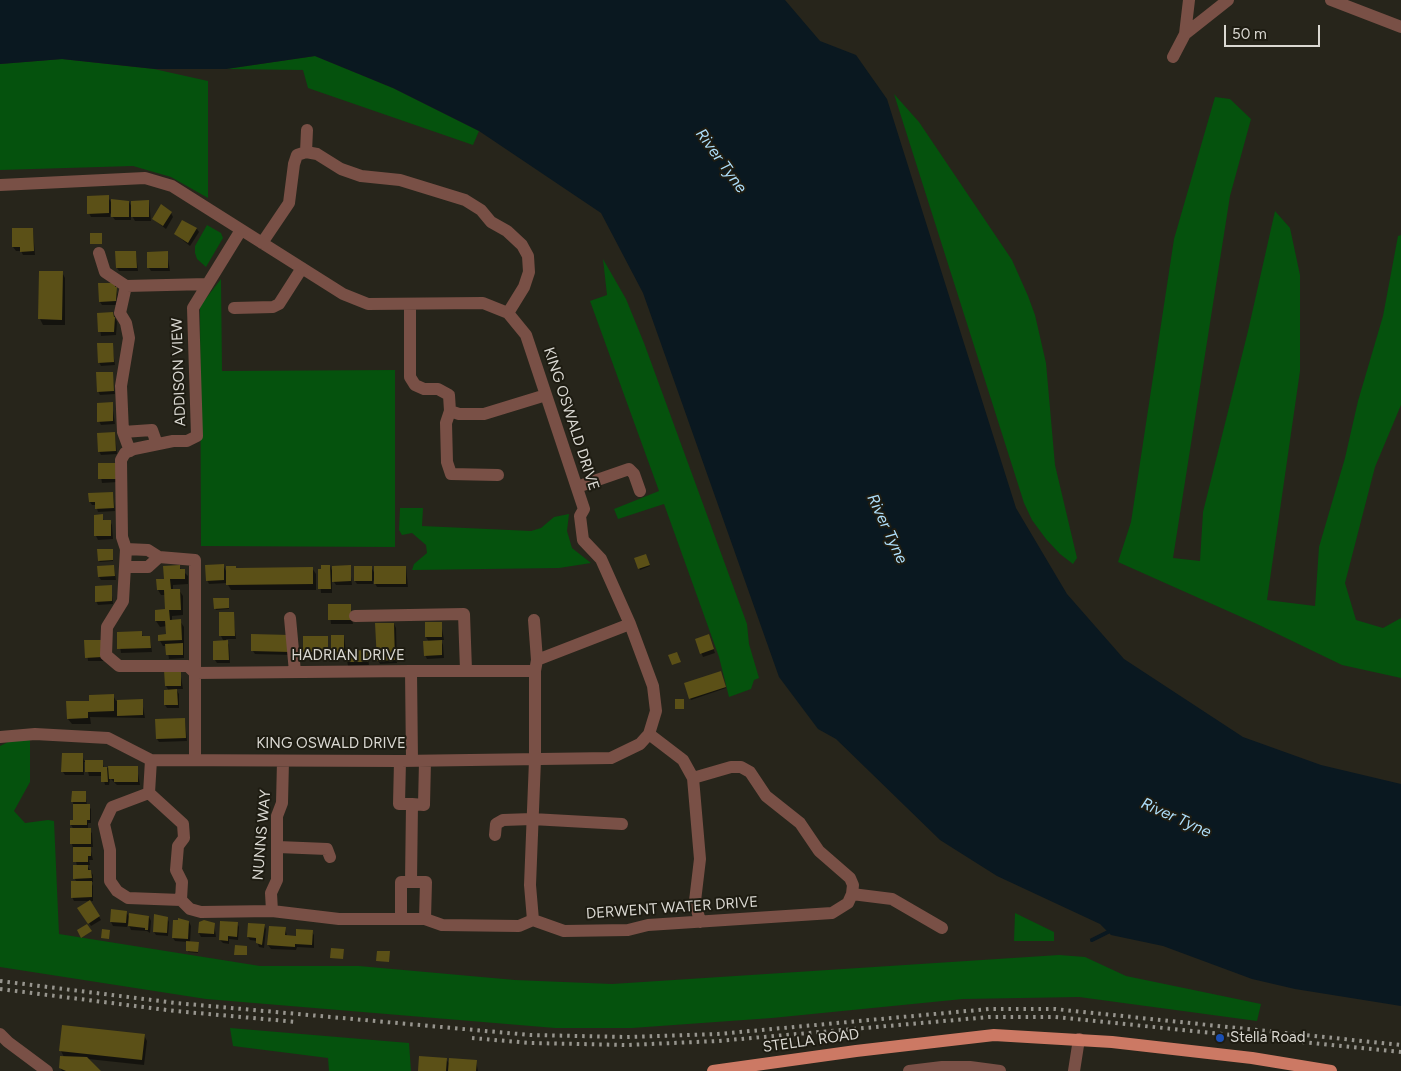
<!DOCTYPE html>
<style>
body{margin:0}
#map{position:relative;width:1401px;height:1071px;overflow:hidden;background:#27251b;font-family:Figtree,sans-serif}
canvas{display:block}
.scale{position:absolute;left:1224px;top:25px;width:96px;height:22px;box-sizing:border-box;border:2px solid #dad8d2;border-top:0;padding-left:6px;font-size:15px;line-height:18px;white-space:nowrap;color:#dad8d2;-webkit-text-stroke:4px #1e1c12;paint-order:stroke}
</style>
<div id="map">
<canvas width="1401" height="1071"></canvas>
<div class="scale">50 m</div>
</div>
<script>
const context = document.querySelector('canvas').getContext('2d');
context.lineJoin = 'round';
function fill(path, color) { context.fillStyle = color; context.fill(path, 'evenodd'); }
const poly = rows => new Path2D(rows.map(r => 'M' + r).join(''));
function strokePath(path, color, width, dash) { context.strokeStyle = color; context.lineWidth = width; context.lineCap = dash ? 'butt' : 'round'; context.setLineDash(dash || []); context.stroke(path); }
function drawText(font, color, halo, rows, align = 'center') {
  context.font = font + ' Figtree,sans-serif'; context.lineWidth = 4; context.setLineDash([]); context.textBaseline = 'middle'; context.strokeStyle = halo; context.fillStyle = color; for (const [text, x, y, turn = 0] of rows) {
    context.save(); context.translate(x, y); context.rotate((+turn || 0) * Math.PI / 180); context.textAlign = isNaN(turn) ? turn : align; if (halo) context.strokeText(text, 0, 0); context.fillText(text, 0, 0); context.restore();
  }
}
fill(poly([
 [315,56,393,88,479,131,473,145,308,88,303,70,226,69],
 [62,59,154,69,208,81,208,198,171,177,133,166,0,170,0,64],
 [894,94,919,122,1012,260,1028,296,1035,315,1046,363,1055,465,1077,558,1073,564,1060,554,1046,539,1032,520,1024,503],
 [1215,97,1230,99,1251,119,1230,196,1173,558,1200,561,1203,512,1248,331,1275,211,1290,228,1300,275,1300,371,1267,600,1315,606,1319,547,1345,458,1358,401,1383,316,1398,236,1401,235,1401,405,1375,467,1345,583,1356,620,1383,628,1401,618,1401,678,1342,665,1257,624,1118,562,1131,522,1174,239],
 [207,225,221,233,223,238,206,267,197,259,195,253,195,246],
 [603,259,626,299,644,343,747,624,749,644,759,678,754,680,751,689,729,697,719,657,664,504,618,519,614,509,659,491,590,301,607,295],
 [221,279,222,371,395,370,395,547,201,546,200,306],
 [400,508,423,508,422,526,531,531,541,528,554,517,569,514,567,531,572,548,591,563,559,568,412,570,414,564,427,553,426,545,412,533,402,535,399,530],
 [30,739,30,782,14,811,25,823,48,820,54,821,59,934,260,966,359,966,515,980,612,984,1059,955,1085,957,1126,976,1261,1004,1257,1021,1079,997,963,999,772,1018,632,1028,555,1028,206,999,0,967,0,746,10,741],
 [1015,913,1054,932,1054,941,1014,941],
 [230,1028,409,1043,411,1071,329,1071,328,1058,233,1046]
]), '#05520d');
fill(poly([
 [0,0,785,0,820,41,856,55,887,99,1016,508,1067,594,1124,659,1243,737,1321,765,1401,784,1401,1006,1295,989,1252,979,1163,946,1111,935,1100,924,997,876,940,840,836,739,818,729,779,677,643,293,601,213,479,131,393,88,315,56,226,69,155,69,62,59,0,64]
]), '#0a1820');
fill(poly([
 [108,197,112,204,129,202,133,209,149,201,151,221,135,221,131,214,131,220,115,220,110,213,110,217,91,217,89,213],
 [171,213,173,217,166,229,153,219],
 [33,229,35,255,23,255,21,251,16,251,13,247,13,230],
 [197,229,199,232,190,246,175,234],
 [136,252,138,271,119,271,117,268],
 [167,253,170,271,151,271,149,268],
 [62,272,65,278,65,325,43,325,40,319],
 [115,284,119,300,117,305,102,305,100,302],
 [113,313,117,322,116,335,101,336,98,314],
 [112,344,115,365,101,366,99,362],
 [112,373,115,394,100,395,98,391],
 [112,403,115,424,101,425,99,421],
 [115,433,117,454,101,455,99,451],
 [116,464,118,482,102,483,99,465],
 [113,493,115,511,98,512,96,505,92,505,90,502],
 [102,515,104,522,110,521,112,525,113,539,98,540,96,536,95,516],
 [113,551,113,561,100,562,99,561],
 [645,555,650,566,640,570,636,559],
 [223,565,227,573,236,569,312,568,316,574,316,590,231,590,227,583,209,584,207,580],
 [114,566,116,580,101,580,99,577],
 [330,566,333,573,350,567,352,585,336,585,332,579,332,593,321,593,319,570],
 [179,567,188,576,188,584,173,585,173,591,179,590,183,596,183,615,172,616,172,621,180,621,184,627,184,658,169,659,167,646,163,646,160,641,167,635,167,626,160,627,156,621,166,610,166,595,161,595,158,590],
 [371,567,375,574,406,567,408,587,377,587,373,580,373,584,357,584,355,581],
 [111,587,113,604,98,605,96,601],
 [229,600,229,609,216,610,215,608],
 [329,605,350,605,353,624,331,624],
 [233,613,236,639,226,639,229,645,230,663,217,663,215,660,224,642,221,636],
 [441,623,444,640,441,640,443,645,444,658,427,659,425,655,429,642,426,637],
 [394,624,396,628,397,663,380,664,378,660],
 [118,633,141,633,143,636,150,637,152,652,121,653],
 [289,636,291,655,255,654,253,651],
 [344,636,346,652,367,651,369,665,348,666,346,654,343,654,343,658,337,658,333,651],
 [327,637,329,655,307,656,304,638],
 [710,639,715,653,703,657,696,640],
 [86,642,104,661,88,661],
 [180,671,183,689,176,689,179,694,179,708,167,708,165,705,169,691,166,686],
 [721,674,726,688,691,700,690,698],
 [113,695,116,701,142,701,145,718,90,717,91,724,72,724,68,719,91,702],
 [185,719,187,741,159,742,157,739],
 [82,754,84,761,102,761,104,768,137,768,140,785,117,785,110,778,109,785,105,785,103,776,89,776,86,762,84,762,84,775,65,775,63,772],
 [85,792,87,805,91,809,91,823,88,823,88,830,92,833,93,847,90,847,93,860,89,860,90,865,87,865,93,875,93,882,91,882,93,886,93,901,74,901,72,897,77,882,74,878,77,866,72,844,74,830,71,825,74,821,73,802],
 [90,901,101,920,91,926,79,908],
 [126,912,130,918,149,917,151,921,150,933,147,931,131,930,128,923,127,927,113,926,111,922],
 [167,918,169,922,168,936,156,935,154,932],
 [189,922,191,926,190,943,198,943,198,953,188,952,188,942,175,941,173,938],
 [214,923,216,937,201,937,199,933],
 [237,923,239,927,238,940,229,939,229,944,223,943,220,940],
 [264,925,266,929,264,948,259,947,257,941,250,940,248,937],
 [270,927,285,928,287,936,297,937,312,932,314,935,314,948,297,947,296,950,271,949,268,945],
 [144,1035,147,1041,144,1065,88,1059,100,1071,62,1071,60,1067,64,1057,61,1051],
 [446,1059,450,1065,476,1061,478,1071,420,1071]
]), '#0007');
strokePath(poly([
 [1092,940,1108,932]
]), '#0a1820', 4);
fill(poly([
 [109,195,109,213,87,214,87,196],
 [111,199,129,201,129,217,111,217],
 [149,200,149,217,131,217,131,201],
 [161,204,172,212,163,226,152,219],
 [182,220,197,228,188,243,174,234],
 [12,228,33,228,34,251,20,252,20,247,12,247],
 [90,233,102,233,102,244,90,244],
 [115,251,136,251,137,268,116,268],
 [168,251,168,268,147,268,147,252],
 [39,271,63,271,62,320,38,319],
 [98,283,115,283,115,287,117,287,116,301,99,302],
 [113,312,114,317,115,317,114,332,98,332,97,313],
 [97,343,113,343,114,362,98,363],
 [96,372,113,372,114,391,97,392],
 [113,402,113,421,97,422,97,403],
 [115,432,116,451,98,452,97,433],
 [98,463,116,463,117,479,98,479],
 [113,492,114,508,95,509,95,502,89,502,88,493],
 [103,514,103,520,111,520,111,536,94,536,94,515],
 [97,549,113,549,113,560,98,561],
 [646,554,650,565,638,569,634,558],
 [224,564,224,580,206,581,205,565],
 [114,565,115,576,98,577,97,566],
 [180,565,180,569,185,569,185,579,170,579,171,589,180,589,181,610,169,610,170,620,181,619,182,640,158,641,158,635,166,634,165,621,155,621,155,610,165,609,164,590,157,590,156,579,164,579,163,566],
 [321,565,330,565,331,589,318,589,318,569,321,569],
 [351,565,351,581,332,582,332,566],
 [226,566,236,566,236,568,313,567,313,584,226,585],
 [354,566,372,566,372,581,354,581],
 [374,566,406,566,406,584,374,584],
 [112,585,112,601,95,602,95,586],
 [213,598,229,598,229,608,214,609],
 [328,604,351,604,351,620,328,620],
 [219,612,234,612,235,636,219,636],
 [425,622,442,622,442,637,425,637],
 [375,623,394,623,395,660,377,661],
 [142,631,142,636,150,636,151,648,117,649,117,632],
 [251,634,290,635,290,652,251,651],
 [709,634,714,649,700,654,695,639],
 [331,635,344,635,344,651,341,651,341,655,333,655,333,651,331,651],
 [303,636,328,636,328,652,303,652],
 [84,640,102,640,102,657,85,658],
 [228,640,229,660,213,660,213,641],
 [442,640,442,655,424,656,423,641],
 [183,643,183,655,166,655,165,644],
 [367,650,368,662,345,662,344,651],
 [677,652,681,662,672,665,668,655],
 [181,669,181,686,165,686,164,670],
 [721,671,726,687,689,699,684,683],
 [177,689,178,705,164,705,164,690],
 [114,694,114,711,88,712,88,718,67,719,66,701,89,701,89,695],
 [143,699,143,715,117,716,117,700],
 [675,699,684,699,684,709,675,709],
 [185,718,186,738,156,739,155,719],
 [62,753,83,753,83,772,61,772],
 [85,760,103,760,103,767,107,767,108,782,101,782,101,772,85,772],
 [108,766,138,766,138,782,114,782,114,779,109,779],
 [72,791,86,791,86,802,71,802],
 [73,804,90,804,90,820,87,820,87,825,70,825,70,820,73,820],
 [70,828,91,828,91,844,70,844],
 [73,847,91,847,91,856,88,856,88,862,73,862],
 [73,865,88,865,88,870,91,870,92,878,73,879],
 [71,881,92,881,92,897,71,898],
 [90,900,100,916,88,924,77,908],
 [111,909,127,911,126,923,110,922],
 [129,913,149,916,148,930,145,930,145,928,128,926],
 [154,914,168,917,167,933,153,932],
 [178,918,189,921,188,939,172,938,173,920,178,920],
 [204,920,215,923,214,934,198,933,199,922],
 [220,921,238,922,237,937,228,936,228,941,219,940],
 [248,923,265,924,262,945,256,943,256,938,247,937],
 [87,924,92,931,81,938,77,930],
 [269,926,286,927,285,935,296,936,296,929,313,930,312,945,295,944,295,947,267,945],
 [102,929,110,930,109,939,101,938],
 [186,941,199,942,198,952,186,951],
 [235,945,247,946,247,955,234,955],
 [331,948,344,949,343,959,330,958],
 [377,951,390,951,389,962,376,961],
 [62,1025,145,1034,142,1060,59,1051],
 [60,1056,87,1057,101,1071,66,1071,59,1068],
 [419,1056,447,1058,446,1071,418,1071],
 [449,1058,477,1060,476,1071,448,1071]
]), '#5b5017');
strokePath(poly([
 [1189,0,1185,34,1228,0],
 [1331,0,1401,27],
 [1173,57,1185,34],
 [306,152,317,154,341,169,361,176,400,180,465,200,481,210,491,222,507,231,522,245,528,256,529,272,524,287,508,313],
 [0,185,145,178,172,186,343,294,368,304,483,303,508,313,526,335,584,509,580,516,583,540,601,559,630,624,653,686,656,711,649,734,640,744,611,758,400,761,151,760,108,738,35,734,0,737],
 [262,243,289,203,294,164,297,155,306,152,307,130],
 [99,253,105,272,126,286],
 [410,304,410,377,415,385,424,389,438,389,449,395,450,411,459,414,484,414,546,395],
 [234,308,273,307,279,304,302,268],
 [450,411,446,423,447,462,451,474,498,475],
 [123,432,152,430,157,444],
 [130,451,123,432,121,386,129,338,126,323,120,313,126,286,207,284],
 [577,487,629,469,634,474,640,491],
 [126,549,123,601,107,627,106,655,119,666,188,666,195,673,411,671,412,761],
 [126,567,148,567,159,557],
 [355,616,464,614,466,670],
 [290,618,295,672],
 [534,620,537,660],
 [411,671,535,671],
 [649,734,683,760,693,778,700,859,695,901,700,922],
 [151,760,149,793,183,824,184,838,178,846,176,870,182,882,181,900],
 [195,760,195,560,159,557,148,550,126,549,122,537,121,460,125,453,134,449,173,441,187,441,197,436,193,308,241,230],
 [400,761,399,804,412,804],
 [149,793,112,807,104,824,110,850,110,881,117,891,128,898,181,900,190,909,201,912,272,911,339,919,425,919,442,925,519,926,533,920,564,931,628,930,648,925,832,913,848,903,852,894,853,885,850,878,819,851,800,823,766,796,750,772,741,767,731,767,693,778],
 [495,835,496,824,503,820,532,819,622,824],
 [278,847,327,849,330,857],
 [411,882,412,804,424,805,425,761],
 [852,894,892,899,942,928],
 [272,911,271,893,277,880,277,816,282,803,283,761],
 [401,918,401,882,426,882,425,919],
 [533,920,530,885,535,760,535,671,537,660,630,624],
 [0,1034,8,1042,47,1071],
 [909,1071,942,1067,970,1067,1000,1071],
 [1074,1071,1079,1039]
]), '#795046', 12);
strokePath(poly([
 [713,1071,856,1051,994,1035,1112,1042,1252,1058,1331,1071]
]), '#cc7964', 12);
strokePath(poly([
 [0,981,176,1003,530,1035,627,1037,718,1034,989,1009,1055,1009,1401,1045],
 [0,989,175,1011,297,1022],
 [472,1038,530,1043,627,1045,718,1041,989,1017,1055,1017,1401,1052]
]), '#97958e', 4, [2.5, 5]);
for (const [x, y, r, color] of [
 [1220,1038,5,"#1a4fb4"]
]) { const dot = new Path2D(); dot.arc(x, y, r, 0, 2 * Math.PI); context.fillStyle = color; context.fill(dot); strokePath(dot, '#1e1c12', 2); }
drawText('15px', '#dad8d2', '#1e1c12', [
 ["ADDISON VIEW",179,372,-92],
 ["KING OSWALD DRIVE",571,419,72],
 ["HADRIAN DRIVE",348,656],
 ["KING OSWALD DRIVE",331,744],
 ["NUNNS WAY",262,835,-85],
 ["DERWENT WATER DRIVE",672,908,-4],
 ["STELLA ROAD",811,1041,-8]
]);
drawText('15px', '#dad8d2', '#1e1c12', [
 ["Stella Road",1230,1038]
], 'left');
drawText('italic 16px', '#aedefa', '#1e1c12', [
 ["River Tyne",721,161,54],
 ["River Tyne",887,529,65],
 ["River Tyne",1176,818,24]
]);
</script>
